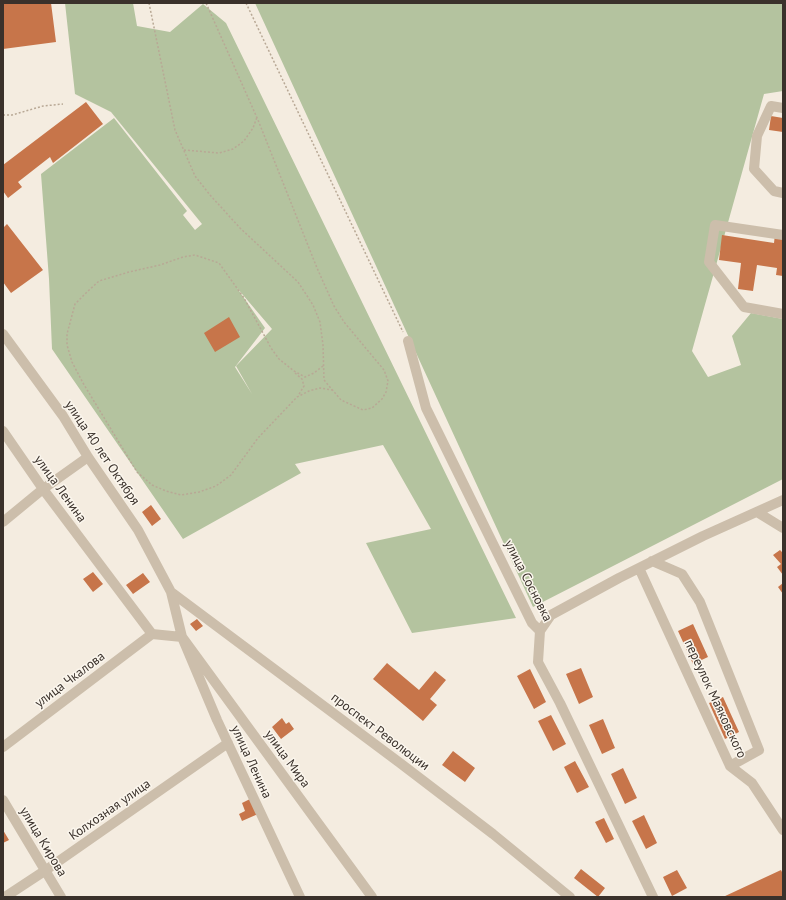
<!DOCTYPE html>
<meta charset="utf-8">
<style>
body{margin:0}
#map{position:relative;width:786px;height:900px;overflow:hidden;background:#f4ece0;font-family:"PT Sans",sans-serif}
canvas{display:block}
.frame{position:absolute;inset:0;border:4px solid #3a312b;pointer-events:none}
</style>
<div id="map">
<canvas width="786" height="900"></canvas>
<div class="frame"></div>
</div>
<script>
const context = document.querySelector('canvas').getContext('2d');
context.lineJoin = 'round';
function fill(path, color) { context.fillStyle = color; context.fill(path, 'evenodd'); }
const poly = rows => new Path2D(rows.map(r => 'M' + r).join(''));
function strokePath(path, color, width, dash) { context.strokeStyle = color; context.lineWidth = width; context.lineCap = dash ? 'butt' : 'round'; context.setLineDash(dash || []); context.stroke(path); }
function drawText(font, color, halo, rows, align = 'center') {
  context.font = font + ' "PT Sans",sans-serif'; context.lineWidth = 3; context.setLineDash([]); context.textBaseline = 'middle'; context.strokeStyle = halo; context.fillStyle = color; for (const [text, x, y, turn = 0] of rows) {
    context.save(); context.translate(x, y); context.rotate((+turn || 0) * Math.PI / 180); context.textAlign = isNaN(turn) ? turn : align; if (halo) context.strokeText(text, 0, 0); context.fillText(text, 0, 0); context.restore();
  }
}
fill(poly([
 [65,3,133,3,137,26,170,32,203,4,226,23,516,618,412,633,366,543,431,529,383,445,295,464,301,473,183,539,52,349,49,279,41,174,114,118,187,211,183,215,195,230,202,224,111,112,75,94],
 [237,288,272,329,236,366,252,394,235,367,265,328],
 [255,3,783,3,783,91,764,94,692,351,708,377,741,365,732,336,751,313,783,319,783,479,533,607]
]), '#b4c39f');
fill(poly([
 [3,3,51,3,56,42,3,49],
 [86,102,103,124,53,163,50,157,18,182,22,187,8,198,3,191,3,165],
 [771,116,783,118,783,132,769,130],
 [7,224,43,270,11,293,3,282,3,228],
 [775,234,783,235,783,276,776,275,777,268,757,265,753,291,738,289,741,263,719,260,722,235,774,243],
 [229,317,240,337,215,352,204,333],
 [151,505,161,519,152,526,142,512],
 [780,550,783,553,783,575,777,567,781,564,773,555],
 [93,572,103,584,93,592,83,579],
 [143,573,150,582,133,594,126,585],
 [783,583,783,594,778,587],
 [197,619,203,626,196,631,190,624],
 [693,624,708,657,693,664,678,631],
 [387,663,419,690,435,671,446,680,430,699,437,705,423,721,373,679],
 [581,668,593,697,579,704,566,674],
 [530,669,546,702,534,709,517,676],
 [723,697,739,732,725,739,709,703],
 [551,715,566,744,553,751,538,721],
 [282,718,286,724,289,722,294,729,281,739,272,727],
 [603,719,615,748,602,754,589,725],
 [453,751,475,768,465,782,442,765],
 [575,761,589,787,577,793,564,767],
 [623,768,637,798,625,804,611,774],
 [250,799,258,814,242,821,239,814,245,811,242,803],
 [644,815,657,843,646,849,632,821],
 [604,818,614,839,606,843,595,822],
 [3,830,9,840,3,843],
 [581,869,605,888,598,897,574,878],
 [677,870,687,888,672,896,663,877],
 [781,870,783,874,783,897,723,897]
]), '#c7754a');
strokePath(poly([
 [149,3,175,130,195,176,210,195,240,228,298,282,313,305,320,322,323,345,324,380,341,400,363,410,372,408,382,399,386,392,388,381,384,370,344,322,334,306,317,268,258,120,206,3],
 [246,3,403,332],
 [3,115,12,115,43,106,63,104],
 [184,150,219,153,233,149,244,141,253,128,257,117],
 [323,366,314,373,305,377,294,371,279,359,271,348,244,298,219,263,195,255,183,257,160,265,129,272,99,281,87,292,75,304,67,334,67,345,72,362,83,383,137,472,152,485,166,491,181,495,199,492,216,486,231,475,258,438,297,397,309,391,320,388,332,390],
 [295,373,302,379,304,386,298,396]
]), '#b8a895', 1.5, [2, 2]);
strokePath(poly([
 [783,108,771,106,757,136,754,169,774,191,783,193],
 [783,235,715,225,709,262,744,307,783,314],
 [3,334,63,416,88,457,138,530,171,592,182,637,217,720,300,897],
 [408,341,426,408,532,623,540,631,538,662,560,703,653,897],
 [3,431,43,489,152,634,182,637,372,897],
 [757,512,783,528],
 [3,522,43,489,88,457],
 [652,561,682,574,700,602,759,750,730,766],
 [639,568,730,766,752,783,783,830],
 [171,592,400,763,493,834,570,897],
 [540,631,551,615,619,578,703,536,783,500],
 [3,747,152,634],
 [3,800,61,897],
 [5,897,46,870,228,743]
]), '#ccbeab', 10);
drawText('13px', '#3a312b', '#fbf6ed', [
 ["улица 40 лет Октября",102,453,56],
 ["улица Ленина",60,489,54],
 ["улица Сосновка",528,581,63],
 ["улица Чкалова",70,680,-37],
 ["переулок Маяковского",715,699,65],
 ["проспект Революции",380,732,37],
 ["улица Мира",287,759,54],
 ["улица Ленина",251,762,65],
 ["Колхозная улица",110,810,-35],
 ["улица Кирова",43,842,59]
]);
</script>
